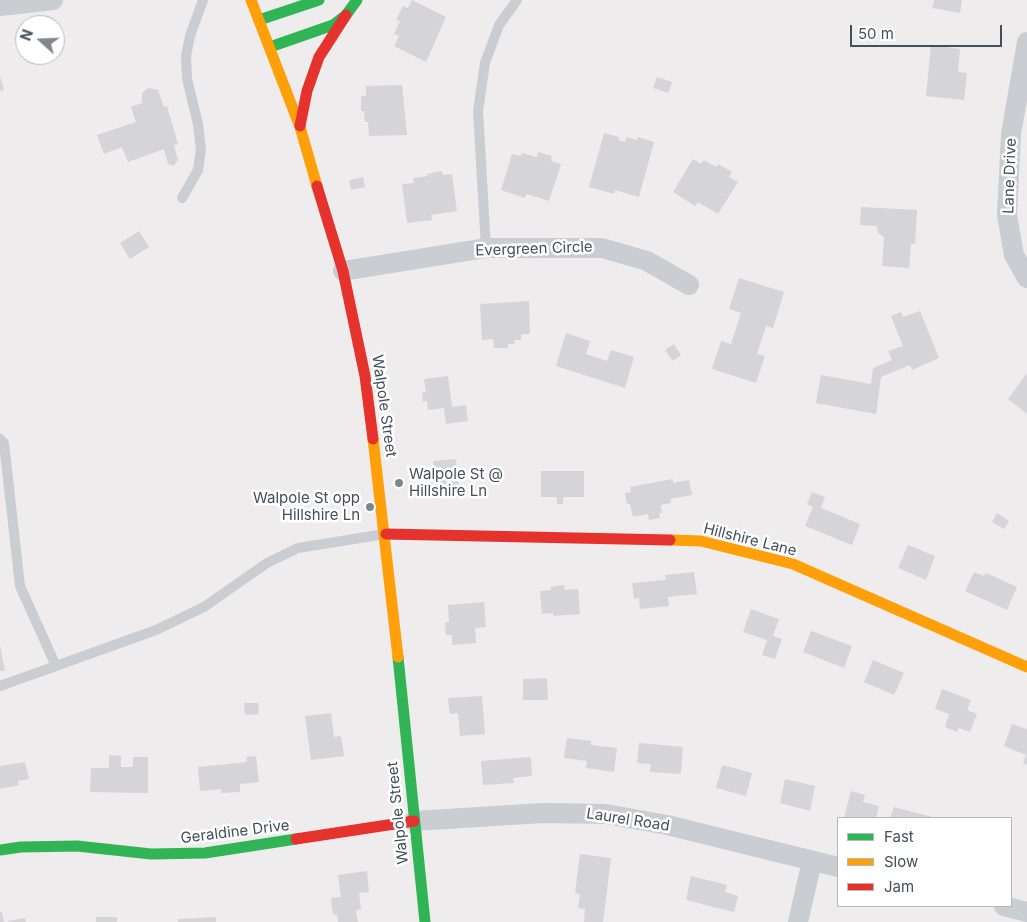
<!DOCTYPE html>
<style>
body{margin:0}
#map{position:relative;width:1027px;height:922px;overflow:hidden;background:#eeecec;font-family:Inter,sans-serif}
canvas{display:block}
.legend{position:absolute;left:837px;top:817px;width:175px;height:90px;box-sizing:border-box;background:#fff;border:1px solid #b4b9bd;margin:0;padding:6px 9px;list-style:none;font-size:15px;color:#434f5a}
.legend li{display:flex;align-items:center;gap:10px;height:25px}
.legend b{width:25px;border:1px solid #b4b9bd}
.north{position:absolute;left:15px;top:15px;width:50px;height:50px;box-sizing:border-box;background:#fff;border:1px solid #b4b9bd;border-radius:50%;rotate:290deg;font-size:14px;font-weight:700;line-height:20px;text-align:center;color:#434f5a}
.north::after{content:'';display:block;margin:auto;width:18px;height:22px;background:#7f868d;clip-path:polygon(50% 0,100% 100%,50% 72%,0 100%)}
.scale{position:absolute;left:850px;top:25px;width:152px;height:22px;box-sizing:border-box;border:2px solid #434f5a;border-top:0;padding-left:6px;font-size:15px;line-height:18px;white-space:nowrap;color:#434f5a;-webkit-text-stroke:4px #fff;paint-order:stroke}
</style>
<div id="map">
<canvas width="1027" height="922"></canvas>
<ul class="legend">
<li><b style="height:6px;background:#30b455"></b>Fast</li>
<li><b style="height:6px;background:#ff9f0a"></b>Slow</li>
<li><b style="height:6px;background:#e5322d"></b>Jam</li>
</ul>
<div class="north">N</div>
<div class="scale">50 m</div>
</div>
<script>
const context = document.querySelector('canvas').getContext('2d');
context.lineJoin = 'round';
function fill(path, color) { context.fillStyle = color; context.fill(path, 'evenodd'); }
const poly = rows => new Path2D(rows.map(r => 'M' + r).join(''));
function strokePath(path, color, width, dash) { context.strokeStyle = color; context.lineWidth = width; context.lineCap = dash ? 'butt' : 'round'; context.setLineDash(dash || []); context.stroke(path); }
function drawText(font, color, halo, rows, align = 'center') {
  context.font = font + ' Inter,sans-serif'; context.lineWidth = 5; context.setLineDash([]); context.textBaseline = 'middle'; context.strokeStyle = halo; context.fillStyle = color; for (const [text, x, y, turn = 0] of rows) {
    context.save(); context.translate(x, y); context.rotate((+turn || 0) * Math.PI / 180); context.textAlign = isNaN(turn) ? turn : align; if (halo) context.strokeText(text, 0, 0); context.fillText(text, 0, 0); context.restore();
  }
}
fill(poly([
 [412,0,446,17,426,62,394,46,399,36,394,34,400,21,396,20,403,6,408,8],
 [934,0,962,0,960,13,932,8],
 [931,45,960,49,958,72,967,73,964,100,926,96],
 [0,76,4,90,0,91],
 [657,77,672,82,668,93,653,88],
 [402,85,407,135,369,136,368,122,365,122,364,111,361,111,361,96,366,96,366,86],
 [148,88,158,90,164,107,167,106,178,144,174,145,178,160,173,166,168,164,164,149,128,162,122,147,104,154,97,135,136,122,131,107,142,103,142,93],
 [604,133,619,137,619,140,625,142,626,137,637,140,638,137,654,142,639,197,615,190,614,194,589,187],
 [538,152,552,156,551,161,561,164,549,201,527,194,525,198,501,190,512,154,521,156,522,153,537,157],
 [693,159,701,164,704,160,716,167,718,164,732,172,729,177,738,182,718,214,698,202,695,206,673,192],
 [442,171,443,175,452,174,457,211,431,215,432,220,407,223,402,184,414,183,413,178,428,176,427,174],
 [363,177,365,187,351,190,349,180],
 [861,207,917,210,915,244,911,244,909,268,882,266,884,237,878,233,877,226,860,225],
 [139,231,149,247,130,259,120,243],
 [739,278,784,292,773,328,766,326,757,354,765,356,756,383,712,369,721,341,731,344,741,313,729,309],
 [529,301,530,334,521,334,521,340,514,340,515,344,508,344,508,348,494,348,493,339,482,340,480,304],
 [920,311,939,358,912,370,910,365,881,377,876,414,816,403,821,375,871,384,873,368,892,360,888,351,903,346,891,316,901,312,903,317],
 [566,333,590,341,586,354,607,361,611,350,634,357,625,388,556,366],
 [674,344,681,355,673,361,665,350],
 [1027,373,1027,414,1008,399],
 [448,376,452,407,466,405,468,421,446,424,444,408,428,410,427,401,423,402,422,393,426,392,424,379],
 [456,459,460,497,449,498,448,492,436,493,433,461],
 [541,471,584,471,584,497,563,497,563,504,557,504,557,497,541,497],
 [673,479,673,483,689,480,692,495,670,499,671,503,661,505,662,513,659,513,660,518,649,520,648,514,633,517,630,504,627,504,625,493,631,492,630,487],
 [812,492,825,497,821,508,860,524,852,545,805,526,813,507,807,504],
 [997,513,1009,521,1004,529,992,522],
 [908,545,935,556,926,580,898,568],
 [694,572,697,594,668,597,669,606,640,609,639,598,634,599,632,583,666,580,665,575],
 [974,572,984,576,986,573,1017,587,1007,610,965,591],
 [564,585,565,590,578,589,580,614,553,616,553,613,542,614,540,591,551,590,551,587],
 [484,602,486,627,475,628,476,643,452,645,452,635,446,635,445,622,449,622,448,605],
 [751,609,779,619,773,636,782,639,775,659,762,655,767,640,743,632],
 [811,631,852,646,844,668,803,652],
 [0,645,5,671,0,671],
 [873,660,904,673,894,695,864,682],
 [547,678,548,700,523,700,523,679],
 [942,689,971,700,967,710,977,714,970,732,959,728,957,732,945,727,949,714,935,709],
 [482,696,485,734,460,736,458,713,450,714,448,698],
 [244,703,258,703,259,714,245,715],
 [331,713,334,737,341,736,344,756,311,760,305,716],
 [1012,724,1027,729,1027,765,1023,763,1026,755,1004,746],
 [567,738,591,741,591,745,617,748,614,772,586,768,587,761,564,758],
 [639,743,683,747,681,774,650,772,651,764,637,763],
 [109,755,121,756,121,767,133,767,133,757,148,757,148,793,90,792,91,768,109,768],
 [256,756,259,782,240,784,240,792,221,793,221,789,200,791,198,767,247,762,246,757],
 [531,757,532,776,513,778,514,783,483,785,481,761],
 [25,762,29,779,18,781,19,785,0,789,0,766],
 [722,765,752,773,746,796,716,788],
 [785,779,815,786,810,811,780,803],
 [851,791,865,795,863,802,879,806,876,818,844,818],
 [894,807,936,818,890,818],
 [580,854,611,858,603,922,584,922,585,909,578,908,580,894,575,893],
 [367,871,369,892,359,893,361,909,356,910,358,922,338,922,337,914,333,915,331,898,341,897,338,875],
 [691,876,727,885,725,892,738,896,734,912,686,900],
 [0,912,2,912,4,922,0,922],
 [96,917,117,917,117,922,96,922],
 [216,917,216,922,178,922,178,919],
 [25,918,26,922,8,922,8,921]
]), '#d5d4d7');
strokePath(poly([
 [182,198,198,170,201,149,198,124,187,79,186,56,190,36,203,0],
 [486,248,478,111,485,63,499,25,517,0],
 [0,439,4,443,20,586,56,666],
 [0,686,156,630,204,607,267,563,298,548,385,534]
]), '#cacdd1', 10);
strokePath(poly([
 [0,6,53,0],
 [1027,42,1011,134,1007,215,1014,255,1027,278],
 [343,271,486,248,602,248,647,261,689,285],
 [414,821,543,813,606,814,667,825,838,867],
 [1004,906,1027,912],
 [798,922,812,861]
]), '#cacdd1', 20);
strokePath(poly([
 [259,20,319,0],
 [270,47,333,25,346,15,357,0],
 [398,657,425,922],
 [0,850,21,847,77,846,151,854,205,853,296,839]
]), '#30b455', 11);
strokePath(poly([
 [251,0,300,127,317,186],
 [373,439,398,657],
 [670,540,701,541,793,564,1027,667]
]), '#ff9f0a', 11);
strokePath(poly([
 [300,126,307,91,319,57,346,15],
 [317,186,343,271,365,376,373,439],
 [386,534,670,540],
 [296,839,414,821]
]), '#e5322d', 11);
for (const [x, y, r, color] of [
 [399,483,5,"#7f868d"],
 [370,507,5,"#7f868d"]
]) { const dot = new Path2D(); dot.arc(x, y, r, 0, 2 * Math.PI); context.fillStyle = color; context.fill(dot); strokePath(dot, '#fff', 2); }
drawText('15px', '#434f5a', '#fff', [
 ["Lane Drive",1010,176,-88],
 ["Evergreen Circle",534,249,-2],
 ["Walpole Street",384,406,82],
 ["Hillshire Lane",750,540,14],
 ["Walpole Street",398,813,-96],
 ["Laurel Road",628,820,9],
 ["Geraldine Drive",235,832,-7]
]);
drawText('15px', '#434f5a', '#fff', [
 ["Walpole St @",409,474],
 ["Hillshire Ln",409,491],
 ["Walpole St opp",360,498,"right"],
 ["Hillshire Ln",360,515,"right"]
], 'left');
</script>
